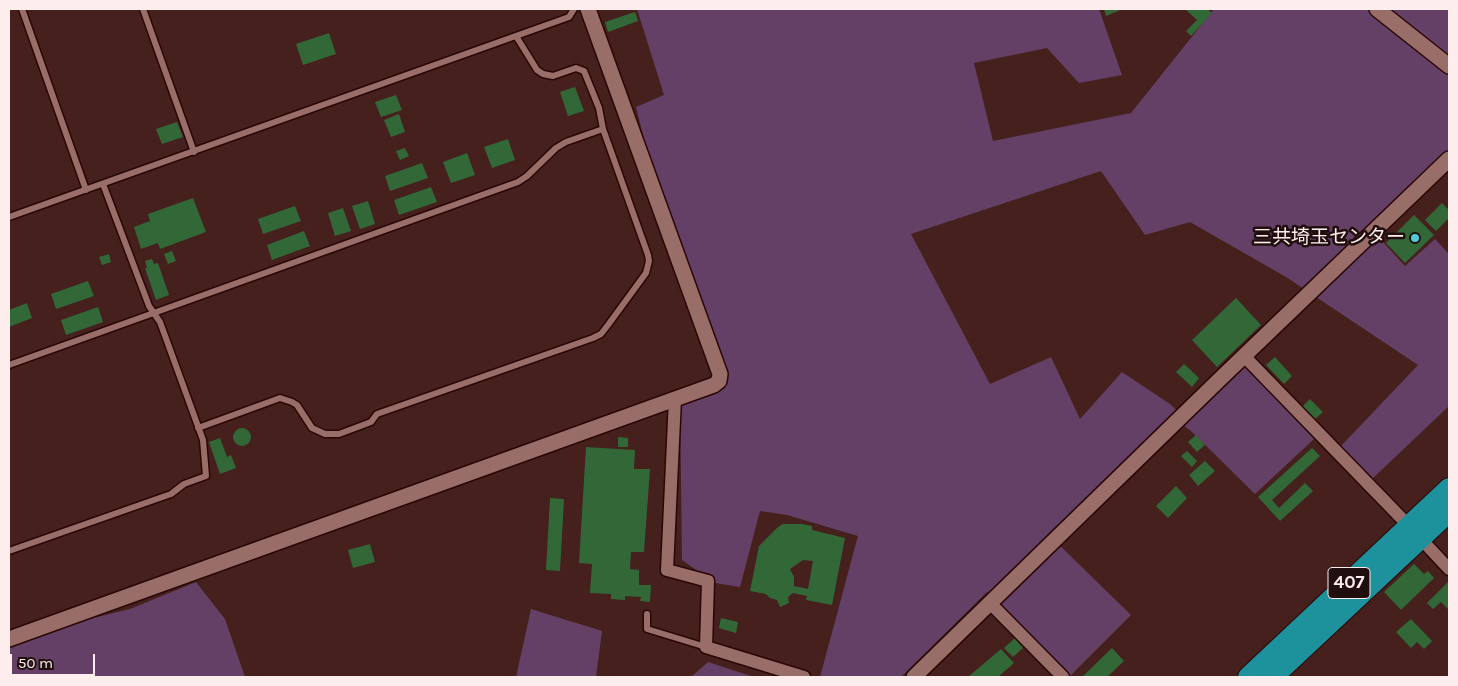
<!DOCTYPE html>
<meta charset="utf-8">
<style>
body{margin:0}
#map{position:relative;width:1458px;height:686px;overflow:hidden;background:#45201d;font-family:Karla,sans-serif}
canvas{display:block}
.frame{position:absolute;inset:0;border:10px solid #fdedec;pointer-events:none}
.scale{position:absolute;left:10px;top:654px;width:85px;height:22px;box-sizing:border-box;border:2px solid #fdedec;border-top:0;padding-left:6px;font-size:15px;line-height:18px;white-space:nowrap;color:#fdedec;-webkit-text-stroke:4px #200f0e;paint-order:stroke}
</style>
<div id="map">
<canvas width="1458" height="686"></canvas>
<div class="frame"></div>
<div class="scale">50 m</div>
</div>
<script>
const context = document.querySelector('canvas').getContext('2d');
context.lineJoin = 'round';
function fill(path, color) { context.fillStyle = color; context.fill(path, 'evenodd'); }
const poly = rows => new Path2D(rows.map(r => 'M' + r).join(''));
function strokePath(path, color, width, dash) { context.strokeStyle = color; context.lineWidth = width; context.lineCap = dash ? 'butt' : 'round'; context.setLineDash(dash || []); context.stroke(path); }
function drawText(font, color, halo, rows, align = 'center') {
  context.font = font + ' Karla,"Noto Sans JP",sans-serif'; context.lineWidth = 5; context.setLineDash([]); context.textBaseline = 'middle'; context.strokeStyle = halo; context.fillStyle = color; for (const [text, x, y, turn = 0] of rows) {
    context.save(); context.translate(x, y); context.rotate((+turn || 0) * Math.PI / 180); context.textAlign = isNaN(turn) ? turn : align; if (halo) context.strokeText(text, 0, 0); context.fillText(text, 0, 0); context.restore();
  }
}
fill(poly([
 [637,9,1099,9,1122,75,1079,83,1047,48,974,63,993,141,1131,113,1214,9,1449,9,1449,151,1371,229,1405,266,1435,239,1449,254,1449,406,1371,480,1341,446,1418,365,1286,277,1190,222,1145,235,1101,171,911,234,990,384,1051,357,1080,419,1122,372,1170,404,1187,420,1245,365,1314,439,1255,494,1191,431,1172,417,1048,534,1131,615,1069,677,987,592,901,677,820,677,858,536,787,515,760,511,740,587,715,583,682,560,680,402,725,383,653,175,636,107,664,95],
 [196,582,225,619,245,677,9,677,9,645,43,630,130,609],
 [531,609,602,631,596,677,516,677],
 [708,662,754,677,691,677]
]), '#644066');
fill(poly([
 [1104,9,1119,9,1120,10,1106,16],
 [1185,9,1207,9,1212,13,1191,36,1186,31,1197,20],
 [635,12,638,21,608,32,605,22],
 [329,33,336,54,303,65,296,44],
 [575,87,584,111,568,116,560,92],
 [396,95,402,110,381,117,375,102],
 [399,114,405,132,391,137,384,120],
 [177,122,183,137,162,144,156,129],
 [508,139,515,160,492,168,484,147],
 [405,148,409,156,400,160,396,151],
 [467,153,475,175,451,183,443,162],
 [422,163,428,178,390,191,385,176],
 [431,187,437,202,399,215,394,200],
 [193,198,206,232,160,249,158,243,141,249,134,227,150,221,148,214],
 [368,201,375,224,360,229,352,206],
 [1442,203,1449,210,1449,218,1436,231,1425,220],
 [295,206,301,221,263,234,258,219],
 [343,208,351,231,335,236,328,213],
 [1414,215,1434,235,1405,263,1386,243],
 [304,231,310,246,272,260,267,245],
 [172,251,176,261,168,264,164,254],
 [109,254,111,262,102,265,99,257],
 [152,259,154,264,158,263,169,295,156,300,145,268,147,268,145,261],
 [88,281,94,296,56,309,51,294],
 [1236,298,1261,325,1217,367,1192,340],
 [27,303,32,318,9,327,9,310],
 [98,307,103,322,66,335,61,320],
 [1275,357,1292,376,1284,384,1266,365],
 [1184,364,1199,378,1192,387,1176,372],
 [1310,399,1323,412,1315,419,1302,407],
 '233 437a9 9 0 1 1 18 0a9 9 0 1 1-18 0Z',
 [1196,435,1205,445,1197,452,1188,442],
 [618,437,628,438,628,447,618,447],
 [220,438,227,457,231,455,236,468,220,474,209,442],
 [586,447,635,450,634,469,650,469,644,552,631,552,630,569,639,570,639,585,651,585,650,602,640,601,641,597,625,596,625,600,611,599,611,594,590,593,592,564,579,563],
 [1312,448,1320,456,1272,500,1279,508,1305,483,1313,491,1280,521,1258,497],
 [1187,451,1197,461,1192,467,1181,456],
 [1205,461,1215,471,1198,486,1189,475],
 [1176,486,1187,498,1168,518,1156,506],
 [550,498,564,499,560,571,546,570],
 [783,524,802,524,812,526,812,530,845,538,832,605,806,600,807,596,793,593,788,597,789,603,780,607,777,600,770,598,766,594,750,591,759,546,778,527],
 [803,560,813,561,808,589,794,586,794,577,790,569],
 [370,544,375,562,353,568,348,550],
 [1414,564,1424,574,1428,571,1434,578,1401,610,1384,592],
 [1449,581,1449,610,1441,602,1433,609,1427,603],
 [721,618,738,622,736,633,719,628],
 [1411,619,1432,641,1424,649,1417,642,1411,648,1396,632],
 [1015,638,1023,648,1013,657,1004,648],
 [1112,648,1124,661,1107,677,1082,677],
 [1001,649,1014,663,998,677,968,677]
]), '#326837');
const service = poly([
 [22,9,86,190],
 [143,9,194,152],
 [9,217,569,17,574,9],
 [9,365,518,182,527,176,556,148,566,142,603,129],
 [198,428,280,398,292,402,297,405,312,428,325,434,339,434,371,422,377,414,593,338,601,334,608,325,646,273,649,261,648,255,603,129,599,108,584,71,576,68,553,76,543,74,537,70,516,36],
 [9,551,171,494,184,484,206,476,203,440,160,322,149,306,103,184],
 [647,614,647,629,706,647]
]);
const minor = poly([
 [1244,356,1409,526],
 [675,399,667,570,708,581,706,647,804,677],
 [1421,539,1449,569],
 [990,603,1063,677]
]);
const tertiary = poly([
 [1377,9,1449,66],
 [9,639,675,399,714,385,719,381,720,374,588,9],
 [914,677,1219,380,1449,159]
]);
const trunk = poly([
 [1248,677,1449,488],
 [1273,677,1449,512]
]);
strokePath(service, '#2a0707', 9);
strokePath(minor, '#2a0707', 15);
strokePath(tertiary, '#2a0707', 18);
strokePath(trunk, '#2a0707', 22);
strokePath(service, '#996d68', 6);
strokePath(minor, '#996d68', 12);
strokePath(tertiary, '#996d68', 15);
strokePath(trunk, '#1e929c', 20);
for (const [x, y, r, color] of [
 [1415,238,5,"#52cbd9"]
]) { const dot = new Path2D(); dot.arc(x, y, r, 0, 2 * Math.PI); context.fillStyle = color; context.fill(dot); strokePath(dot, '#200f0e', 2); }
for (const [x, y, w] of [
 [1349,583,42]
]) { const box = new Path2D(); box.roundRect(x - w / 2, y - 15.5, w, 31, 4); context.fillStyle = '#200f0e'; context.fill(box); strokePath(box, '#fdedec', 1); }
drawText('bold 18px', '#fdedec', null, [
 ["407",1349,583]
]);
drawText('19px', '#fdedec', '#200f0e', [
 ["三共埼玉センター",1405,238]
], 'right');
</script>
